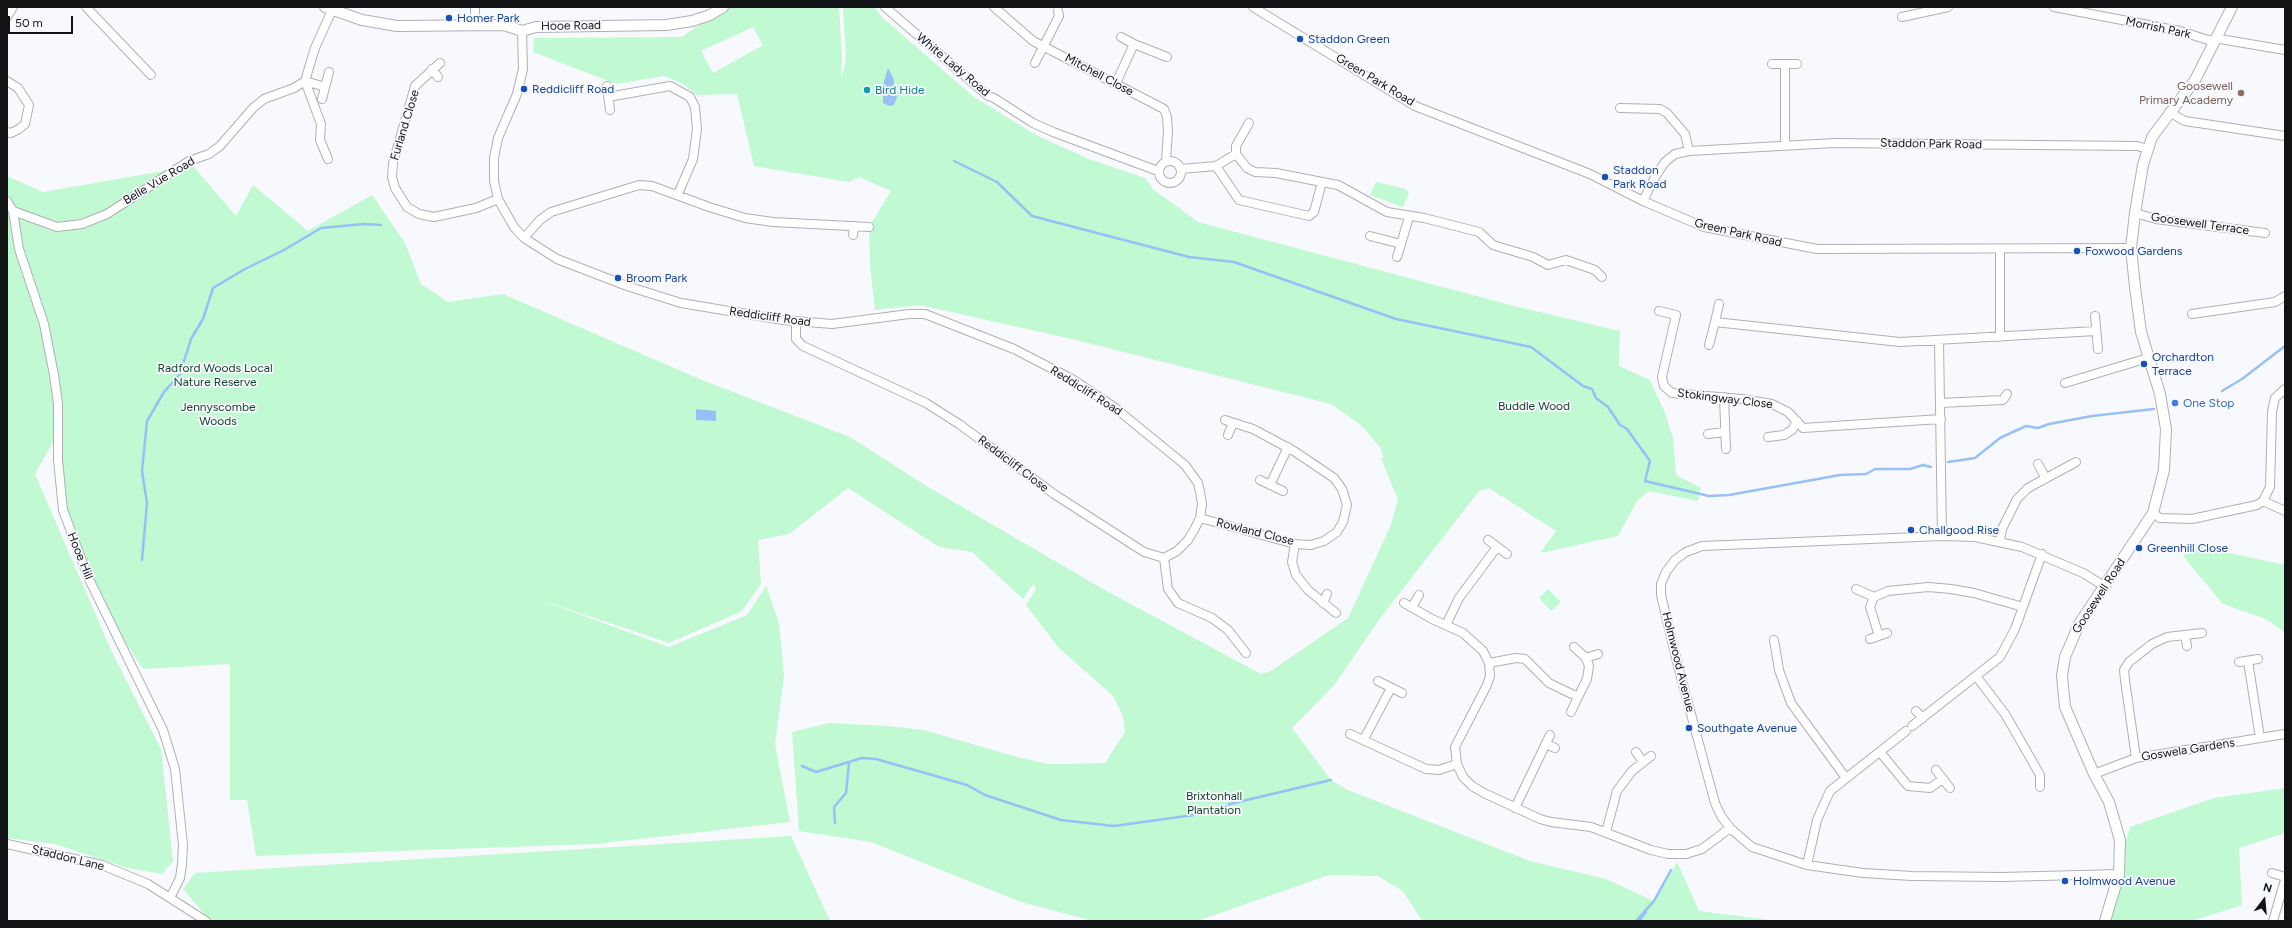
<!DOCTYPE html>
<style>
body{margin:0}
#map{position:relative;width:2292px;height:928px;overflow:hidden;background:#f8f9fe;font-family:Figtree,sans-serif}
canvas{display:block}
.frame{position:absolute;inset:0;border:8px solid #121314;pointer-events:none}
.north{position:absolute;left:2244px;top:880px;width:40px;height:40px;-webkit-text-stroke:3px #f8f9fe;paint-order:stroke;rotate:16deg;font-size:11px;font-weight:700;line-height:16px;text-align:center;color:#121314}
.north::after{content:'';display:block;margin:auto;width:14px;height:18px;background:#121314;clip-path:polygon(50% 0,100% 100%,50% 72%,0 100%)}
.scale{position:absolute;left:8px;top:16px;width:65px;height:18px;box-sizing:border-box;border:2px solid #121314;border-top:0;padding-left:5px;font-size:12px;line-height:14px;white-space:nowrap;color:#121314;-webkit-text-stroke:3px #f8f9fe;paint-order:stroke}
</style>
<div id="map">
<canvas width="2292" height="928"></canvas>
<div class="frame"></div>
<div class="north">N</div>
<div class="scale">50 m</div>
</div>
<script>
const context = document.querySelector('canvas').getContext('2d');
context.lineJoin = 'round';
function fill(path, color) { context.fillStyle = color; context.fill(path, 'evenodd'); }
const poly = rows => new Path2D(rows.map(r => 'M' + r).join(''));
function strokePath(path, color, width, dash) { context.strokeStyle = color; context.lineWidth = width; context.lineCap = dash ? 'butt' : 'round'; context.setLineDash(dash || []); context.stroke(path); }
function drawText(font, color, halo, rows, align = 'center') {
  context.font = font + ' Figtree,sans-serif'; context.lineWidth = 3.5; context.setLineDash([]); context.textBaseline = 'middle'; context.strokeStyle = halo; context.fillStyle = color; for (const [text, x, y, turn = 0] of rows) {
    context.save(); context.translate(x, y); context.rotate((+turn || 0) * Math.PI / 180); context.textAlign = isNaN(turn) ? turn : align; if (halo) context.strokeText(text, 0, 0); context.fillText(text, 0, 0); context.restore();
  }
}
fill(poly([
 [724,7,839,7,842,58,841,80,846,59,843,7,874,7,883,18,974,97,1036,135,1089,159,1145,178,1154,190,1198,222,1514,306,1620,331,1619,366,1650,380,1665,413,1673,438,1676,475,1701,488,1698,501,1649,491,1637,501,1618,536,1540,553,1556,531,1489,488,1479,491,1381,617,1335,684,1292,728,1331,780,1348,790,1530,861,1606,879,1654,901,1677,862,1699,911,1778,921,1422,921,1403,891,1378,876,1329,875,1197,921,1093,921,1021,902,871,842,799,831,792,732,829,723,888,726,924,730,1017,757,1049,764,1070,764,1105,763,1125,732,1123,716,1113,696,1058,647,1026,605,1036,589,1033,584,1023,599,972,552,939,547,848,488,789,534,758,540,761,584,742,611,669,643,532,597,669,647,747,615,766,586,779,623,784,675,775,744,790,822,594,844,256,856,247,800,230,800,230,664,143,669,101,605,69,527,54,440,35,474,111,650,161,749,173,861,162,874,128,868,55,844,7,838,7,176,43,192,175,169,189,161,236,216,253,185,308,231,372,195,405,243,421,284,448,302,503,294,702,380,850,437,928,487,1103,589,1261,674,1271,671,1348,618,1390,527,1398,500,1381,458,1384,458,1380,447,1361,425,1331,404,1076,340,920,305,875,310,870,265,869,227,891,191,859,177,849,182,754,166,737,94,697,95,683,84,664,76,616,84,533,52,534,38,682,37],
 [753,27,763,45,713,73,701,51],
 [1376,182,1406,189,1409,193,1403,207,1370,195],
 [2197,546,2285,565,2285,633,2268,620,2223,604,2183,556],
 [1548,589,1561,602,1551,611,1539,598],
 [2285,788,2285,833,2239,848,2242,905,2192,921,2105,921,2130,827,2214,798],
 [791,836,830,921,213,921,207,917,183,889,195,873]
]), '#c0f9d2');
fill(poly([
 [888,68,893,77,897,97,894,105,889,106,883,103,883,85],
 [696,409,716,411,716,421,696,420]
]), '#98c0f6');
strokePath(poly([
 [954,161,997,182,1032,216,1189,257,1234,262,1396,319,1531,347,1583,386,1592,389,1596,398,1608,407,1620,425,1627,429,1650,461,1645,481,1709,496,1729,495,1840,475,1866,474,1875,469,1910,469,1923,465,1931,467],
 [2222,391,2242,379,2285,346],
 [1948,462,1975,458,2000,438,2026,426,2038,428,2049,424,2092,416,2154,409],
 [142,560,147,503,142,471,147,421,164,392,180,374,191,339,203,319,213,288,245,269,284,250,321,228,364,224,381,225],
 [802,766,816,772,862,758,876,759,967,785,985,795,1061,820,1114,826,1201,814,1230,804,1331,780],
 [835,823,834,807,846,793,849,763],
 [1636,921,1654,901,1671,870],
 [1639,921,1646,912]
]), '#98c0f6', 2.5);
const minor = poly([
 [86,7,151,75],
 [885,7,988,96,994,98,1033,123,1053,132,1158,171],
 [994,7,1033,41,1164,109,1167,117,1168,131,1166,161],
 [1253,7,1415,106,1590,174,1643,201,1704,227,1817,249,2131,248],
 [2054,7,2180,31,2208,40,2220,39,2285,50],
 [7,17,13,7],
 [1902,17,1948,7],
 [475,26,475,7],
 [522,31,523,69,517,94,498,138,494,158,494,181,498,199,514,227,524,238,557,259,627,286,681,303,783,320,832,324,909,314,925,314,1014,349,1072,379,1114,407,1185,465,1198,483,1200,492,1202,504,1200,518,1194,530,1188,540,1177,551,1164,558,1144,552,1054,494,959,424,926,403,803,346,796,339,796,321],
 [1121,37,1134,44],
 [440,63,415,86,393,163,392,177,395,188,407,207,419,214,434,217,476,208,498,199],
 [1035,63,1059,16,1058,11],
 [1772,64,1785,64],
 [432,69,438,77],
 [7,81,18,88,29,105,25,124,19,129,11,133,7,132],
 [305,81,321,124,320,140,328,159],
 [305,81,325,87],
 [1116,83,1134,44,1167,57],
 [607,86,610,110],
 [608,97,670,86,690,97,695,107,697,129,693,159,678,194],
 [322,99,329,72],
 [1620,108,1660,109,1667,113,1685,134,1689,151],
 [2169,112,2185,121,2285,136],
 [1785,145,1785,64,1797,64],
 [1236,154,1236,146,1249,123],
 '1159 172a11 11 0 1 1 22 0a11 11 0 1 1-22 0Z',
 [1216,166,1236,154,1247,168,1255,172,1276,173,1322,182],
 [1181,169,1216,166,1239,200,1309,216,1314,212,1322,182,1338,185,1387,212,1424,218,1479,232,1493,245,1533,257,1548,265,1566,260,1595,270,1602,277],
 [7,201,13,211,19,249,44,324,54,375,58,404,58,460,63,510,88,577,163,730,175,769,183,845,182,864,180,878,170,898],
 [1643,201,1655,177,1665,162,1675,154,1689,151,1835,143,2137,146,2148,149],
 [13,211,57,227,82,224,107,214,189,161,209,154,220,146,253,108,264,99,294,88,305,81,315,48,332,10],
 [2135,213,2156,219,2265,233],
 [853,235,854,226],
 [1370,236,1401,244,1409,217],
 [524,238,540,220,551,212,639,185,652,186,709,207,745,218,773,222,869,227],
 [2000,249,2000,337],
 [1397,257,1401,244],
 [1659,311,1676,315,1662,377,1664,386,1672,393,1742,399,1772,404,1788,412,1803,428,1941,419],
 [2192,314,2275,302,2285,296],
 [2095,316,2098,349],
 [1715,322,1719,304],
 [1939,341,1942,536],
 [1709,345,1715,322,1900,342,2096,331],
 [2065,383,2148,358],
 [1724,397,1726,449],
 [1940,403,2003,400,2007,394],
 [1708,434,1725,432],
 [1228,435,1233,423],
 [1768,437,1784,435,1792,430,1797,421],
 [2038,464,2045,477],
 [1260,480,1283,491],
 [1270,485,1288,447],
 [2263,501,2285,511],
 [2153,513,2160,518,2192,519,2257,505,2263,501,2270,487,2272,412,2275,398,2285,389],
 [1200,518,1295,544,1311,545,1324,541,1337,532,1343,522,1347,505,1342,489,1334,478,1294,451,1253,429,1225,420],
 [1488,540,1507,554],
 [2000,541,2002,529,2017,499,2028,488,2076,462],
 [1295,544,1292,562,1296,575,1308,590,1336,613],
 [1164,558,1168,589,1178,603,1212,618,1228,630,1246,653],
 [2104,586,2083,573,2022,547,1975,537,1942,536,1702,546,1686,552,1675,560,1666,572,1661,584,1661,595,1678,666,1715,803,1721,816,1730,828,1752,847,1807,865,1863,873,1912,876,2002,877,2119,874],
 [1856,589,1874,597],
 [1323,603,1327,594],
 [1404,603,1432,619,1463,633,1483,651,1489,663,1490,676,1487,685,1455,747,1457,764,1463,777,1472,786,1484,793,1540,819,1551,822,1591,827,1651,850,1668,854,1686,854,1702,849,1730,828],
 [1412,607,1419,595],
 [1446,625,1459,598,1497,547],
 [2185,635,2187,646],
 [1879,636,1870,607,1874,597,1888,591,1928,587,1951,589,1974,593,2023,607],
 [1870,639,1887,633],
 [1774,640,1779,670,1791,703,1846,778],
 [1586,658,1598,654],
 [2248,661,2260,738],
 [2239,662,2258,659],
 [1489,663,1516,658,1525,659,1549,683,1578,697,1587,679,1589,666,1586,658,1574,647],
 [1976,676,2005,714,2023,745,2040,775,2040,787],
 [1378,681,1402,693],
 [1916,711,1923,718],
 [1571,712,1578,697],
 [1912,726,2000,657,2015,629,2042,554],
 [1350,734,1426,769,1439,770,1457,764],
 [1364,739,1391,688],
 [1546,744,1555,748],
 [1636,752,1643,762],
 [1880,752,1908,786,1930,788,1943,779],
 [2136,758,2125,680,2124,670,2129,662,2152,644,2167,637,2202,633],
 [1936,770,1950,788],
 [2094,774,2136,758,2285,734],
 [1515,808,1550,735],
 [1606,832,1617,791,1632,771,1651,756],
 [7,844,102,865,148,884,206,921],
 [1807,865,1817,820,1830,791,1906,731],
 [2272,873,2285,877],
 [2273,921,2285,880]
]);
const tertiary = poly([
 [325,7,362,20,397,26,504,25,522,31,536,27,666,25,692,21,710,15,723,7],
 [2105,921,2119,874,2120,840,2109,802,2094,774,2065,707,2062,676,2065,657,2079,624,2153,513,2164,470,2166,429,2160,394,2141,332,2135,287,2131,248,2135,213,2143,165,2152,137,2195,80,2232,7]
]);
strokePath(minor, '#afb0b5', 10);
strokePath(tertiary, '#afb0b5', 12);
strokePath(minor, '#fff', 8);
strokePath(tertiary, '#fff', 10);
for (const [x, y, r, color] of [
 [449,18,4,"#1a4fb4"],
 [1300,39,4,"#1a4fb4"],
 [524,89,4,"#1a4fb4"],
 [867,90,4,"#0f9aa8"],
 [2241,93,4,"#8d6e63"],
 [1605,177,4,"#1a4fb4"],
 [2077,251,4,"#1a4fb4"],
 [618,278,4,"#1a4fb4"],
 [2144,364,4,"#1a4fb4"],
 [2175,403,4,"#3f7fe0"],
 [1911,530,4,"#1a4fb4"],
 [2139,548,4,"#1a4fb4"],
 [1689,728,4,"#1a4fb4"],
 [2065,881,4,"#1a4fb4"]
]) { const dot = new Path2D(); dot.arc(x, y, r, 0, 2 * Math.PI); context.fillStyle = color; context.fill(dot); strokePath(dot, '#f8f9fe', 1.5); }
drawText('12px', '#164399', '#f8f9fe', [
 ["Homer Park",457,18],
 ["Staddon Green",1308,39],
 ["Reddicliff Road",532,89],
 ["Staddon",1613,170],
 ["Park Road",1613,184],
 ["Foxwood Gardens",2085,251],
 ["Broom Park",626,278],
 ["Orchardton",2152,357],
 ["Terrace",2152,371],
 ["Challgood Rise",1919,530],
 ["Greenhill Close",2147,548],
 ["Southgate Avenue",1697,728],
 ["Holmwood Avenue",2073,881]
], 'left');
drawText('12px', '#121314', '#f8f9fe', [
 ["Hooe Road",571,26,-1],
 ["Morrish Park",2158,28,12],
 ["White Lady Road",953,65,40],
 ["Mitchell Close",1099,75,28],
 ["Green Park Road",1375,80,31],
 ["Furland Close",405,125,-73],
 ["Staddon Park Road",1931,144,1],
 ["Belle Vue Road",159,181,-31],
 ["Goosewell Terrace",2200,224,8],
 ["Green Park Road",1738,233,13],
 ["Reddicliff Road",770,317,8],
 ["Reddicliff Road",1086,391,32],
 ["Stokingway Close",1725,399,7],
 ["Reddicliff Close",1013,464,37],
 ["Rowland Close",1255,532,14],
 ["Hooe Hill",80,556,68],
 ["Goosewell Road",2099,596,-57],
 ["Holmwood Avenue",1678,662,76],
 ["Goswela Gardens",2188,750,-9],
 ["Staddon Lane",68,858,14]
]);
drawText('12px', '#785e54', '#f8f9fe', [
 ["Goosewell",2233,86],
 ["Primary Academy",2233,100]
], 'right');
drawText('12px', '#0d838f', '#f8f9fe', [
 ["Bird Hide",875,90]
], 'left');
drawText('12px', '#15452a', '#f8f9fe', [
 ["Radford Woods Local",215,368],
 ["Nature Reserve",215,382],
 ["Buddle Wood",1534,406],
 ["Jennyscombe",218,407],
 ["Woods",218,421],
 ["Brixtonhall",1214,796],
 ["Plantation",1214,810]
]);
drawText('12px', '#366cbe', '#f8f9fe', [
 ["One Stop",2183,403]
], 'left');
</script>
